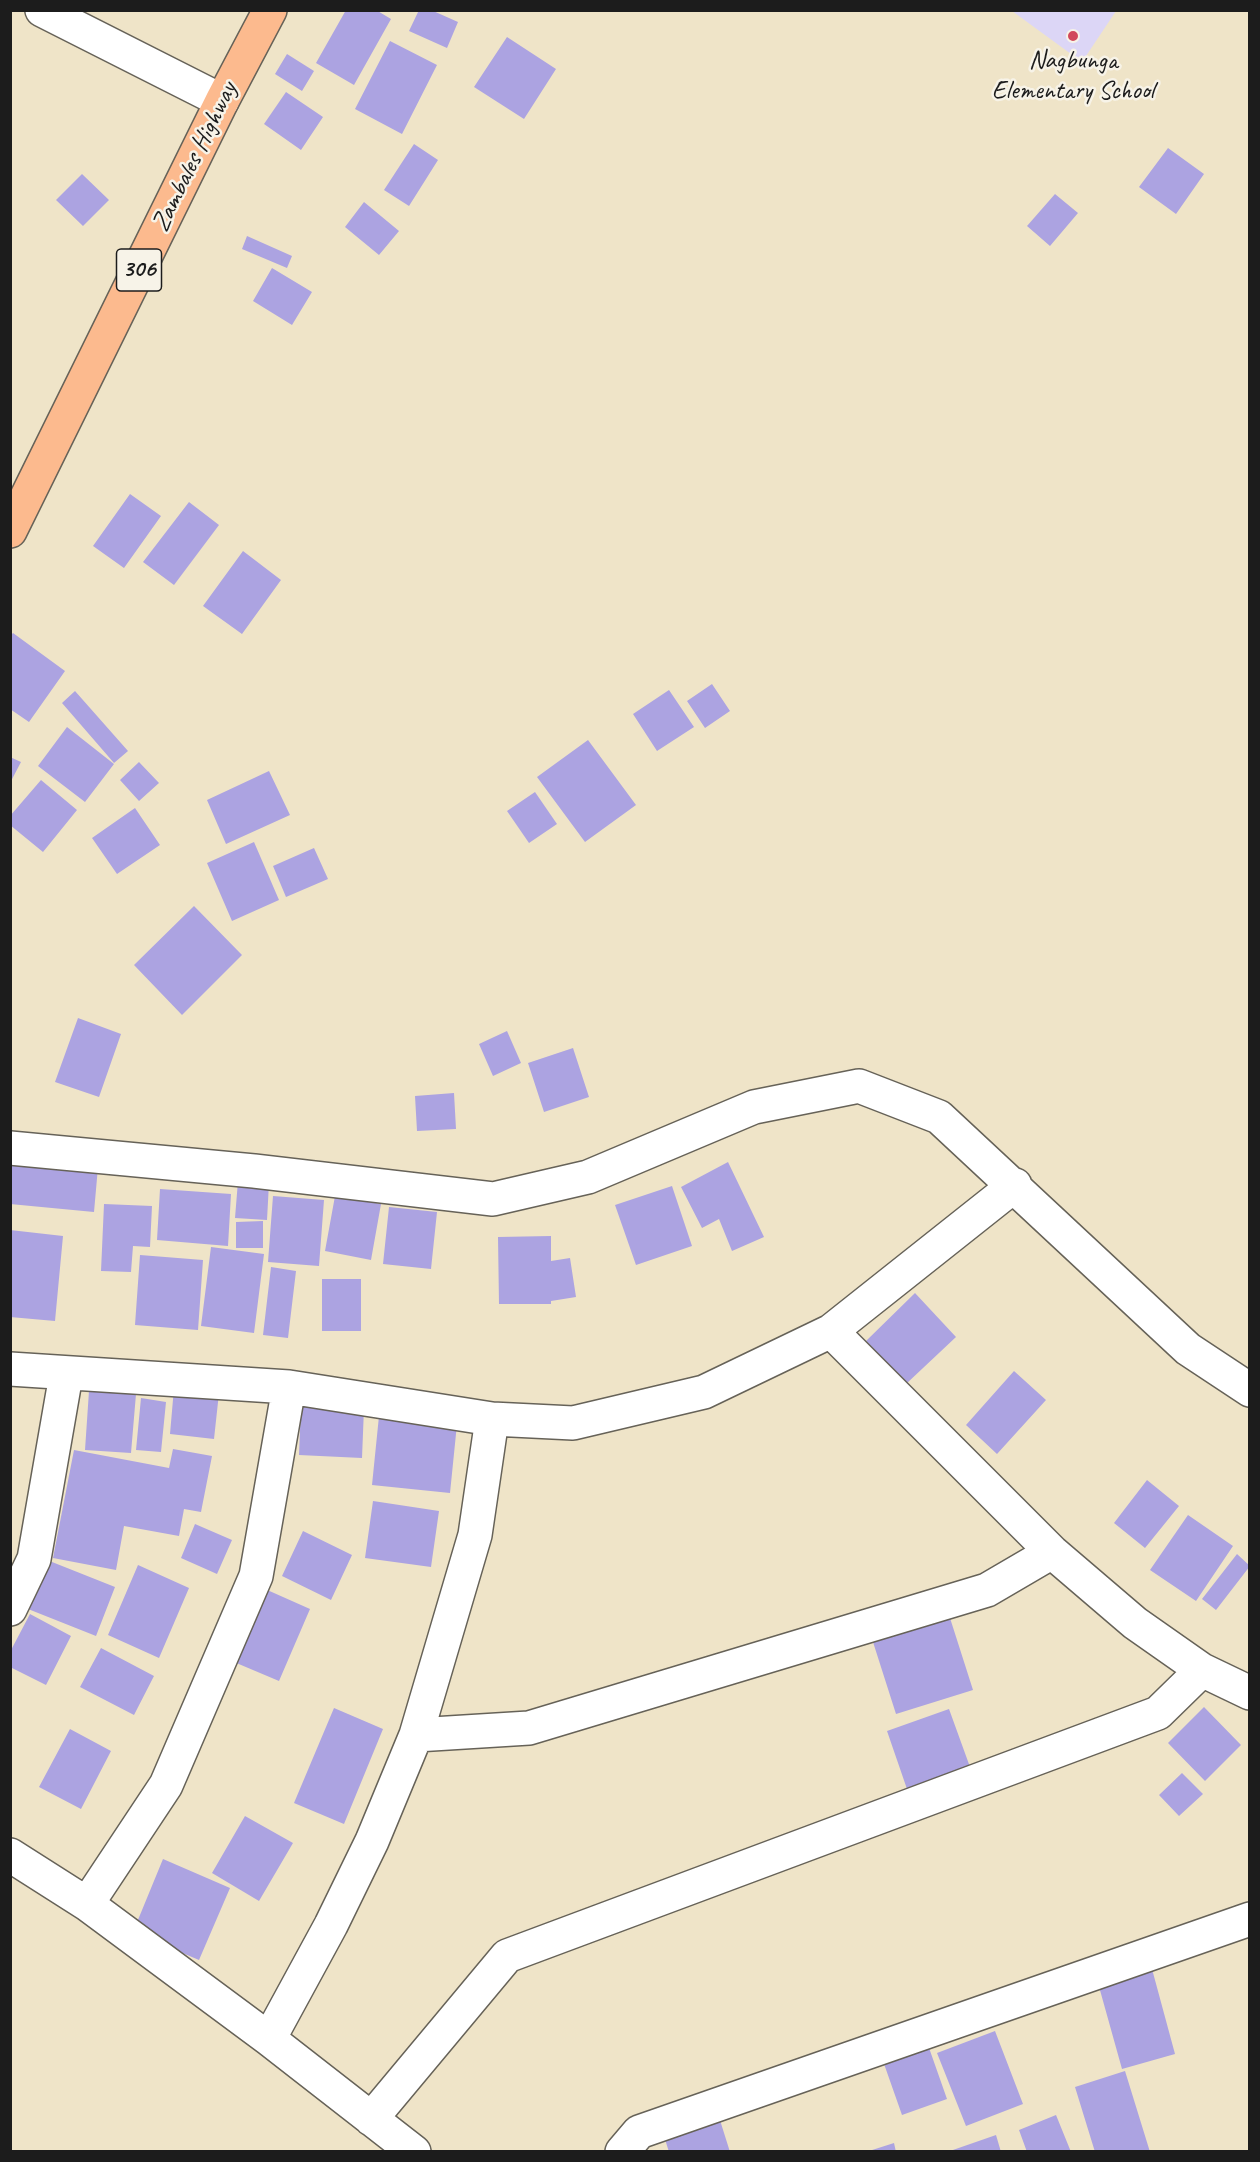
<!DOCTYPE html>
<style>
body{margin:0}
#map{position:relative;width:1260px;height:2162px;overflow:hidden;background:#efe4c8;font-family:Caveat,sans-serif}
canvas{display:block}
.frame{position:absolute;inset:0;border:12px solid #1c1c1c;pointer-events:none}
</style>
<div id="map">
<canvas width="1260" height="2162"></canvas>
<div class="frame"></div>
</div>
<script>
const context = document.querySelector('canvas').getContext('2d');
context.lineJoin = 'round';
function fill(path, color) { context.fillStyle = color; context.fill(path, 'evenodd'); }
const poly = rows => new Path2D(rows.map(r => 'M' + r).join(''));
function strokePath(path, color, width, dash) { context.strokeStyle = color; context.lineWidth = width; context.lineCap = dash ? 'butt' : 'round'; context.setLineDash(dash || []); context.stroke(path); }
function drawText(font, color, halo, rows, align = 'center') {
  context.font = font + ' Caveat,sans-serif'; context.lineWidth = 5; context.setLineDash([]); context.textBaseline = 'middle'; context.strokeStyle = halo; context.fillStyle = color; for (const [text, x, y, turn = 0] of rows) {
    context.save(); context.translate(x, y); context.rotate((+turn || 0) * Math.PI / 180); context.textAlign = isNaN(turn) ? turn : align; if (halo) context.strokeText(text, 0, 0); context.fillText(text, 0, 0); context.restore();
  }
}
fill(poly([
 [1012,11,1116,11,1082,62]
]), '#dcd6f6');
fill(poly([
 [346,10,376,10,391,19,354,85,316,63],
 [419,10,431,10,458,22,447,48,409,31],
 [507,37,556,69,524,119,474,87],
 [390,41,437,65,402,134,355,109],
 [287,54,314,71,302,91,275,74],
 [286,92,323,117,301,150,264,124],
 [414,144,438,160,409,206,384,190],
 [1168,148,1204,174,1176,214,1139,187],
 [82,174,109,200,83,226,56,200],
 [1055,194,1078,213,1050,246,1027,226],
 [364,202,399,231,379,255,345,227],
 [247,236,292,256,287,268,242,249],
 [272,268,312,292,292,325,253,301],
 [130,494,161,516,124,568,93,546],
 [189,502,219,525,174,585,143,562],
 [243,551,281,580,242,634,203,606],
 [13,633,65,671,29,722,10,709,10,636],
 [712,684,730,711,705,728,687,701],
 [669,690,694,727,657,751,633,714],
 [75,691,128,751,114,763,62,703],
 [67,727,114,764,85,802,38,766],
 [588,740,636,805,585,842,537,777],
 [10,757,21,762,10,783],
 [139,762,159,783,139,801,120,780],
 [269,771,290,815,226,844,207,800],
 [41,780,77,810,43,852,10,825,10,816],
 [535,792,557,824,529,843,507,811],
 [135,808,160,845,117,874,92,838],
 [254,842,279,900,232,921,207,863],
 [314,848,328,879,286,897,273,866],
 [194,906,242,955,182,1015,134,965],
 [78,1018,121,1034,99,1097,55,1082],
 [507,1031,521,1063,493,1076,479,1044],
 [573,1048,589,1097,544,1112,528,1063],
 [454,1093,456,1129,417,1131,415,1096],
 [10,1159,98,1167,94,1212,10,1204],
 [728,1162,764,1237,732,1251,719,1219,702,1228,681,1187],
 [238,1181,269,1183,267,1220,235,1218],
 [672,1186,692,1246,636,1265,615,1205],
 [160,1189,231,1194,228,1246,157,1240],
 [273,1196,324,1200,319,1266,268,1262],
 [335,1196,381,1204,371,1260,325,1251],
 [104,1204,152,1206,150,1247,133,1246,131,1272,101,1271],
 [389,1207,437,1212,431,1269,383,1264],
 [263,1221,263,1248,236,1248,236,1222],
 [10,1230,63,1236,55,1321,10,1317],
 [551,1236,551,1261,570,1258,576,1297,551,1301,551,1304,499,1304,498,1237],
 [211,1247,264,1254,254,1333,201,1326],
 [140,1255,203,1260,198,1330,135,1325],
 [271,1267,296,1271,288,1338,263,1335],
 [322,1279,361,1279,361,1331,322,1331],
 [915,1293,956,1337,906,1384,866,1341],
 [1014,1371,1046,1400,997,1454,966,1425],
 [174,1388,219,1393,214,1439,170,1434],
 [89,1391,136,1394,131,1453,85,1450],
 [141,1398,166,1402,161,1452,136,1450],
 [301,1405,364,1408,362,1458,299,1455],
 [379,1416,457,1424,450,1493,372,1485],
 [173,1449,212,1456,201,1512,184,1509,179,1536,124,1526,116,1570,53,1558,74,1450,169,1468],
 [1147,1480,1179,1506,1145,1548,1114,1523],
 [373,1501,439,1511,431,1567,365,1558],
 [1188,1515,1233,1546,1196,1601,1150,1570],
 [195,1524,232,1540,217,1574,181,1558],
 [303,1531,352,1555,331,1600,282,1576],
 [1237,1554,1250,1566,1216,1610,1202,1599],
 [47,1560,115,1587,96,1636,28,1609],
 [138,1565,189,1588,159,1658,108,1635],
 [265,1589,310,1609,279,1681,234,1662],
 [30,1614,71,1636,46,1685,10,1667,10,1652],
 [950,1618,973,1690,896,1714,873,1642],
 [101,1648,154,1676,134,1715,80,1687],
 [1204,1707,1241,1745,1205,1781,1168,1743],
 [334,1708,383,1729,344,1824,294,1803],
 [949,1709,970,1767,907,1789,887,1731],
 [70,1729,111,1751,81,1809,39,1787],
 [1182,1773,1203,1794,1179,1816,1159,1795],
 [245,1816,293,1843,259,1901,212,1873],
 [163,1859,230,1888,199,1960,133,1932],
 [1152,1969,1175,2054,1122,2069,1098,1983],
 [995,2031,1023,2104,966,2126,937,2053],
 [928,2045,947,2099,902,2115,883,2061],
 [1125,2071,1150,2152,1095,2152,1075,2087],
 [1056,2115,1071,2152,1027,2152,1019,2130],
 [719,2117,730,2152,669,2152,664,2136],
 [996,2135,1001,2152,950,2152,950,2151],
 [894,2143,896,2152,869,2152,869,2151]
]), '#aca3e1');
const street = poly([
 [42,10,222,101],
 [10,1148,254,1171,493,1199,588,1177,754,1107,859,1086,939,1117,1188,1349,1250,1390],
 [831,1331,1052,1552,1135,1623,1202,1670,1250,1693],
 [10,1369,289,1387,492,1419,573,1423,704,1392,831,1331,1015,1185],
 [10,1609,34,1559,66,1375],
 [416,1735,529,1728,987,1590,1052,1552],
 [10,1855,87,1904,269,2039,414,2152],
 [87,1904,166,1785,256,1576,289,1387],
 [269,2039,331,1925,372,1841,416,1735,475,1535,492,1419],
 [371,2119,507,1956,1158,1713,1202,1670],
 [622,2152,639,2132,1250,1919]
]);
const primary = poly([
 [10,531,222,101,270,10]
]);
strokePath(street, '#666258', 36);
strokePath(primary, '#666258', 36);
strokePath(street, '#fff', 33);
strokePath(primary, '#fcba8e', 33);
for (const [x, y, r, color] of [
 [1073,36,6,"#d1495b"]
]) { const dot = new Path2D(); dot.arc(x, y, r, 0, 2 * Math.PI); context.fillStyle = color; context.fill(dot); strokePath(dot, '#f7f3e8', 2); }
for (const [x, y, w] of [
 [139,270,45]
]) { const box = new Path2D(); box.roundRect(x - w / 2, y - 21, w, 42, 4.5); context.fillStyle = '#f7f3e8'; context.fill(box); strokePath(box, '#1c1c1c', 1.5); }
drawText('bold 24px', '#1c1c1c', null, [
 ["306",139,270]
]);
drawText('26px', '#1c1c1c', '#f7f3e8', [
 ["Nagbunga",1073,61],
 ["Elementary School",1073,91]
]);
drawText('26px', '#1c1c1c', '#f7f3e8', [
 ["Zambales Highway",195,157,-64]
]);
</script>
